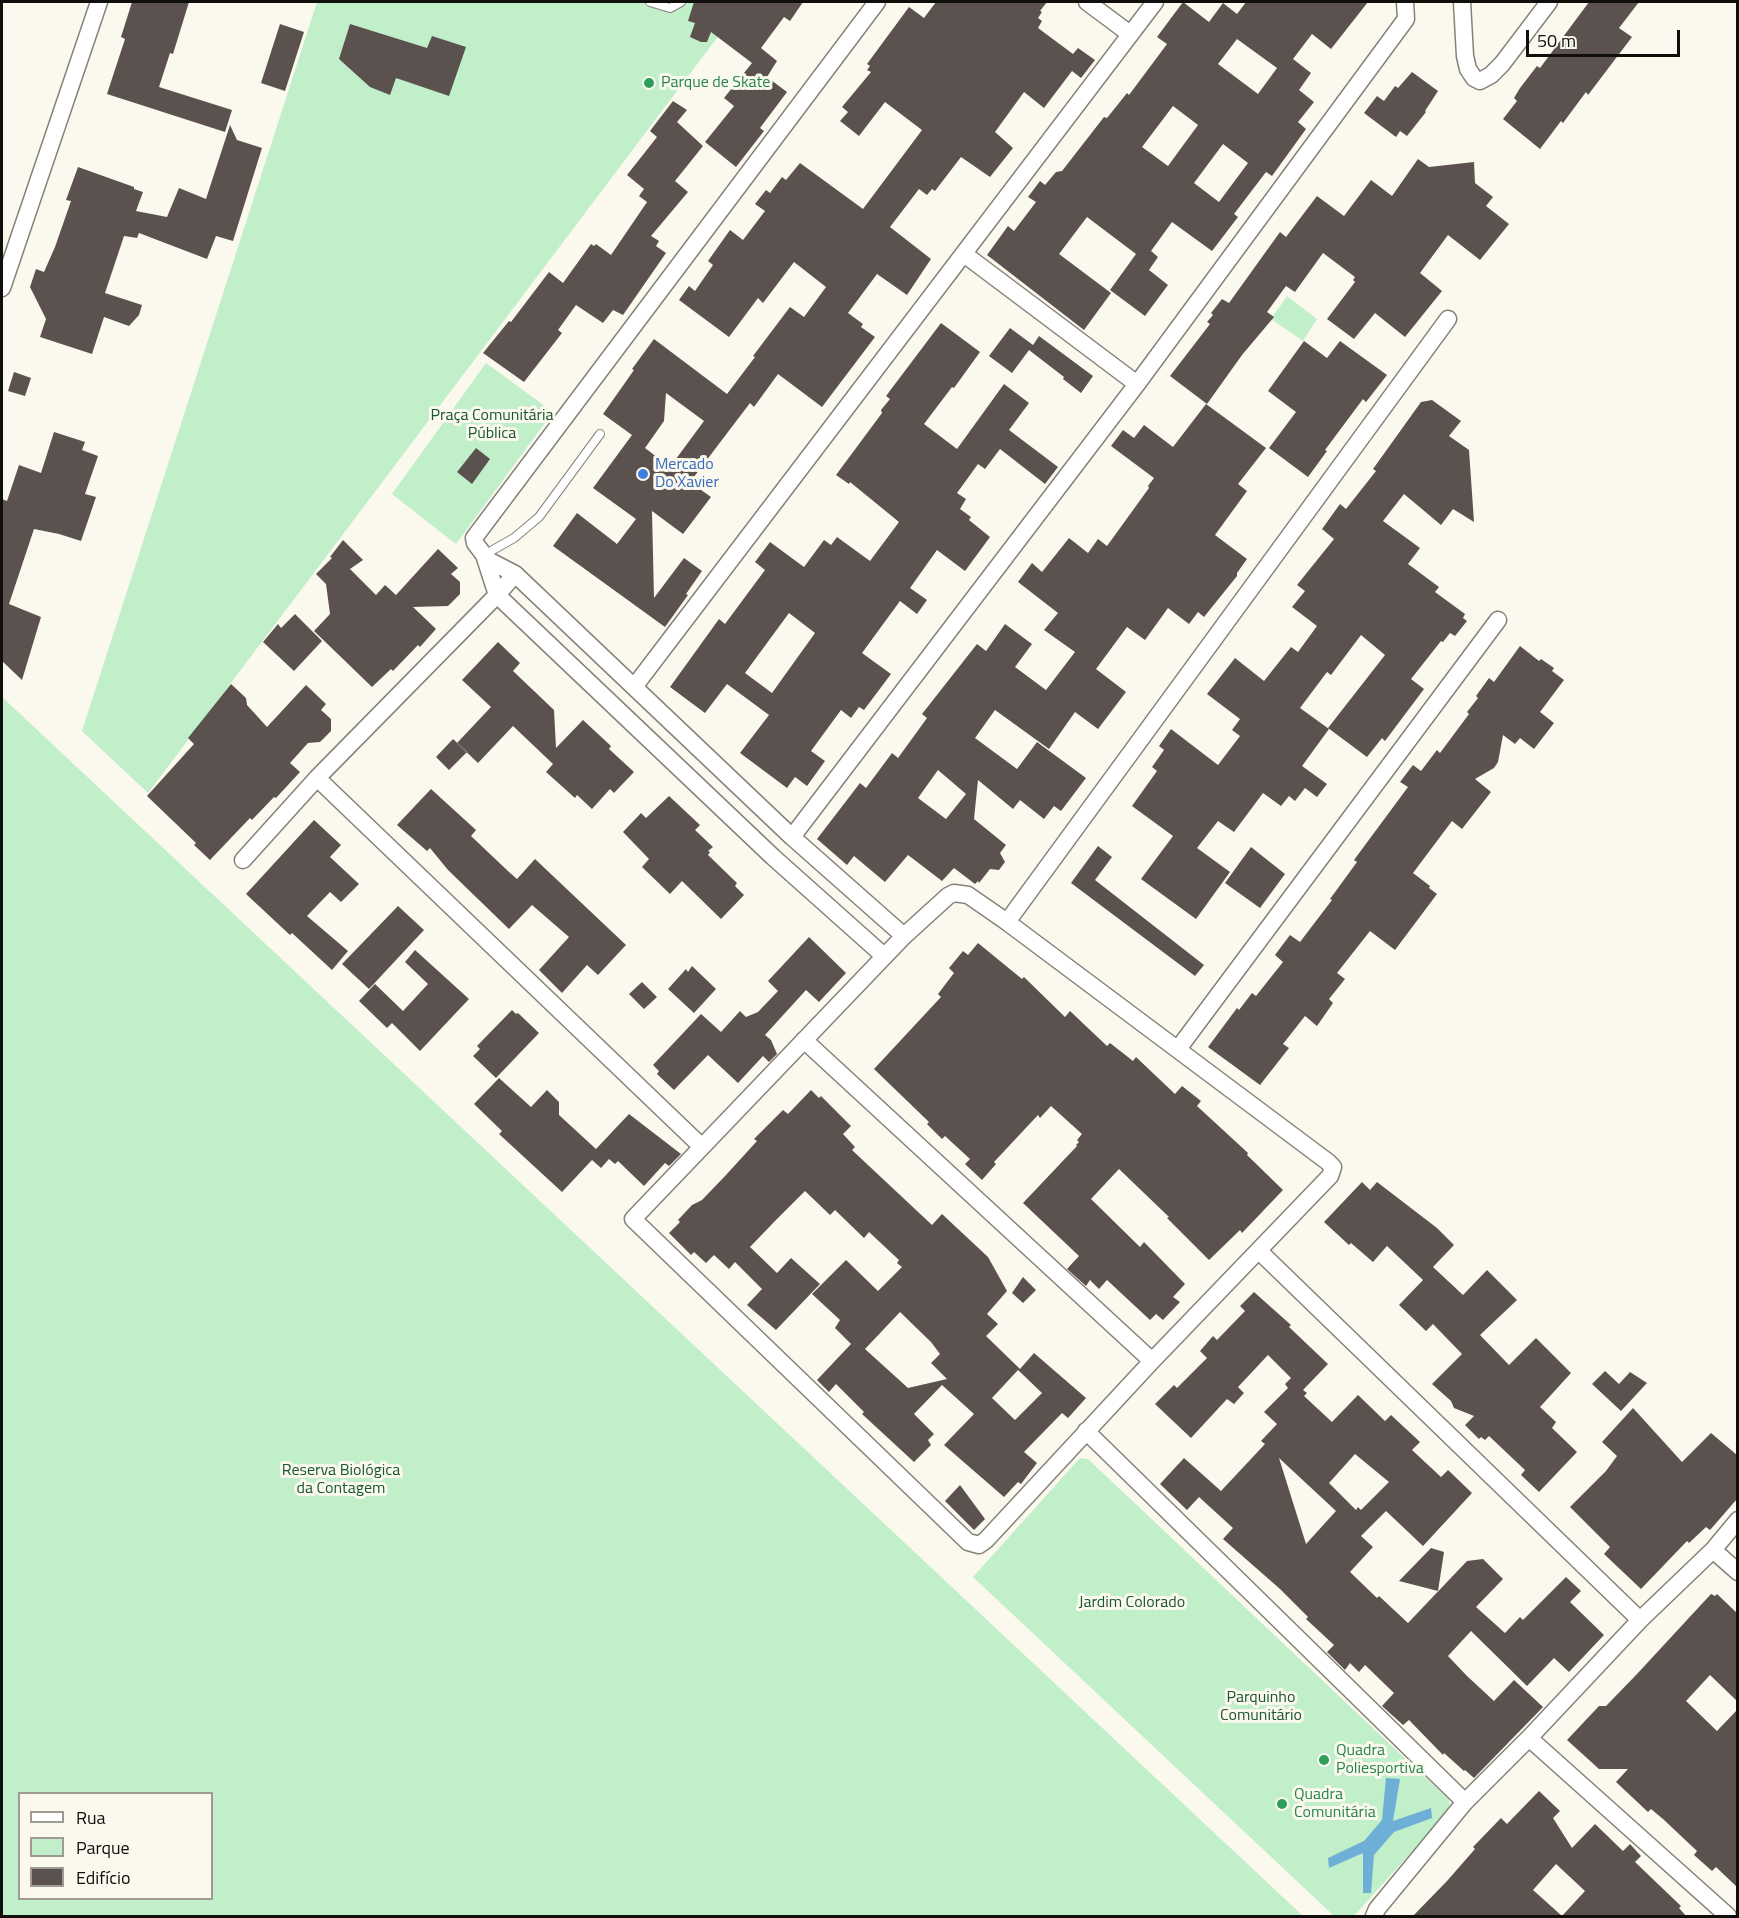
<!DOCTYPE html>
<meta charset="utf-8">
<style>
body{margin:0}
#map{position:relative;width:1739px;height:1918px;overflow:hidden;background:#fbf8ee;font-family:"Titillium Web",sans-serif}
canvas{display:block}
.frame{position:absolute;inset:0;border:3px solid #110f0c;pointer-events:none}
.legend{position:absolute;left:18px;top:1792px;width:195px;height:108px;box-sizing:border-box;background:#fbf8ee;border:2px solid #9d9b94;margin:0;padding:8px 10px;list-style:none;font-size:18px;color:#110f0c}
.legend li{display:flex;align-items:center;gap:12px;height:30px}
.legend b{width:30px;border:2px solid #9d9b94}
.scale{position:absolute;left:1526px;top:30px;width:154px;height:27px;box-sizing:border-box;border:3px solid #110f0c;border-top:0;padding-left:8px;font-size:18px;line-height:21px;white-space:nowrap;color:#110f0c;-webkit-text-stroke:4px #fbf8ee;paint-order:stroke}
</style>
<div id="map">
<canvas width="1739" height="1918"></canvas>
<div class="frame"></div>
<ul class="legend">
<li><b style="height:8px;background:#fff"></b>Rua</li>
<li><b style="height:16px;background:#c0efc9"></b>Parque</li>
<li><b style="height:16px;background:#5b524f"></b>Edifício</li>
</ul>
<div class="scale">50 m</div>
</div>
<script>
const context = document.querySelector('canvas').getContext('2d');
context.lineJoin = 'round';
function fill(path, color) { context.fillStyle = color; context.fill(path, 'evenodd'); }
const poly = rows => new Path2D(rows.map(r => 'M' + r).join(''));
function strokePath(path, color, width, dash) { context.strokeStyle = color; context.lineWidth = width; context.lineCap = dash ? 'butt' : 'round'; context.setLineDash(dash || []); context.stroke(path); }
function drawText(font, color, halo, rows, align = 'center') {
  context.font = font + ' "Titillium Web",sans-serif'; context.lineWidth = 6; context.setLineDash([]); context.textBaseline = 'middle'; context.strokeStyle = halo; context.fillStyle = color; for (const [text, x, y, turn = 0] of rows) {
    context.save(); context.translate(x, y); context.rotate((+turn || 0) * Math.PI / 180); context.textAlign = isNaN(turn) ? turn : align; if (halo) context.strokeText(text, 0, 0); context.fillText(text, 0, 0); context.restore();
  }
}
fill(poly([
 [317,2,744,2,148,793,82,731],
 [1287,296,1317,319,1303,341,1271,319],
 [486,363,553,412,456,544,392,494],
 [2,697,1303,1916,2,1916],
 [20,1794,212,1794,212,1898,20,1898],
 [1080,1458,1088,1459,1448,1799,1451,1808,1354,1916,1334,1916,973,1577]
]), '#c0efc9');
fill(poly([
 [1386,1778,1400,1779,1393,1821,1431,1808,1432,1818,1394,1832,1374,1855,1371,1893,1363,1893,1363,1853,1329,1868,1328,1858,1364,1841,1382,1820]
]), '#6dafd6');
fill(poly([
 [132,2,189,2,173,54,170,53,159,87,232,110,225,132,107,94,125,39,121,37],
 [694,2,803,2,790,21,784,17,761,48,777,61,767,77,787,92,760,128,764,131,736,167,705,142,734,106,724,98,752,63,711,32,707,42,701,42,690,37,695,23,688,21],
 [936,2,1047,2,1040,11,1042,12,1038,18,1042,21,1038,28,1073,54,1078,48,1095,60,1081,78,1072,71,1044,108,1024,92,995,132,1013,148,990,177,961,157,935,191,932,189,927,195,919,189,890,227,931,259,907,295,877,274,848,313,863,324,861,327,875,337,822,407,778,374,754,407,750,403,690,482,711,497,683,534,652,511,654,598,684,558,702,571,686,594,688,595,665,627,553,546,577,513,617,544,636,519,593,488,632,435,603,414,634,370,632,369,654,339,727,394,755,357,753,356,790,307,804,317,826,287,794,262,763,303,758,298,729,337,679,300,689,286,695,291,713,265,708,261,730,230,743,240,765,211,755,204,766,190,770,193,782,177,786,180,800,163,863,209,922,130,885,102,859,136,840,121,848,112,842,107,871,72,867,70,870,66,867,64,909,7,924,18],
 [666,393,704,421,670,467,645,448,664,421],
 [1183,2,1209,22,1223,3,1237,14,1246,2,1368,2,1331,49,1312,34,1293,59,1311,73,1299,90,1314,102,1298,122,1306,129,1272,176,1266,172,1234,214,1238,217,1212,251,1172,222,1151,251,1158,257,1149,270,1168,285,1145,316,1110,290,1136,254,1087,217,1059,254,1111,293,1084,330,987,255,1008,226,1014,231,1036,202,1028,197,1040,181,1045,185,1056,172,1062,171,1104,117,1107,118,1127,93,1129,95,1167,44,1157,37],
 [1237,39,1277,68,1258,94,1218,64],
 [1173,106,1198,125,1168,166,1142,147],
 [1223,144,1248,163,1219,202,1194,183],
 [1589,2,1639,2,1619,28,1632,37,1588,95,1586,92,1563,123,1561,121,1540,149,1503,119,1517,101,1514,98,1520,88,1537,66,1540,68],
 [280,24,304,32,285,91,261,83],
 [350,24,427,48,432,36,466,47,449,96,396,78,390,95,370,87,339,59],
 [1412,72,1438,91,1425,111,1426,112,1407,136,1400,131,1396,137,1364,113,1377,96,1384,101,1395,86,1398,88],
 [673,101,687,110,677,122,703,146,675,181,688,192,651,236,659,241,656,246,666,253,623,315,613,310,603,323,576,305,558,330,562,333,524,382,483,353,509,321,511,322,549,272,563,283,591,244,594,246,596,244,611,255,647,202,639,196,644,189,627,175,657,137,650,131],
 [230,125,237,140,262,148,233,241,216,236,207,259,139,233,137,238,124,236,105,293,142,305,139,315,129,326,104,317,92,354,40,337,46,319,30,287,36,269,44,272,55,247,71,201,66,200,78,167,134,187,134,189,143,192,136,211,167,217,179,188,206,199],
 [1418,159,1429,167,1474,162,1475,183,1493,197,1486,206,1509,224,1480,260,1448,235,1420,273,1442,291,1405,337,1375,313,1354,339,1327,319,1355,282,1353,280,1355,277,1323,253,1295,292,1286,286,1267,312,1274,317,1242,355,1207,404,1170,376,1210,324,1207,322,1213,315,1211,313,1222,299,1229,303,1280,232,1286,237,1317,196,1344,216,1371,180,1392,196],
 [941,323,980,352,954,388,952,387,924,424,957,449,1004,384,1029,403,1009,430,1058,467,1045,484,1000,449,985,469,978,464,957,493,966,499,960,509,971,517,969,520,990,537,965,571,937,550,910,588,927,600,917,614,900,601,862,653,891,674,864,710,859,707,851,718,841,710,811,751,825,761,807,786,795,777,787,788,740,753,769,715,727,684,705,713,670,687,719,619,725,624,765,570,755,562,770,542,804,567,824,540,831,545,837,537,870,561,899,522,850,482,849,484,836,475,882,413,881,410,890,399,886,396],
 [789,613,815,633,772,693,745,673],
 [1010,328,1033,345,1039,336,1093,376,1081,393,1063,379,1064,377,1029,350,1012,373,989,356],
 [1304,341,1327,358,1340,341,1387,375,1366,402,1363,399,1325,450,1327,451,1308,477,1269,448,1296,412,1268,391],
 [14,372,31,378,25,396,8,391],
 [1432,400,1461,421,1449,436,1469,450,1474,522,1453,509,1441,525,1404,494,1383,521,1420,548,1408,564,1439,587,1435,592,1465,614,1463,618,1467,621,1455,636,1450,633,1443,642,1441,641,1411,679,1424,689,1385,741,1382,738,1367,757,1328,728,1385,655,1361,635,1331,675,1327,672,1300,708,1329,729,1302,766,1327,784,1317,797,1305,788,1295,801,1289,796,1281,806,1263,793,1234,832,1218,821,1197,848,1230,872,1196,919,1141,879,1173,836,1132,806,1157,771,1152,767,1164,750,1159,746,1171,729,1218,765,1240,736,1232,730,1240,719,1207,694,1235,658,1264,681,1291,647,1298,652,1317,626,1292,607,1305,591,1297,585,1334,539,1322,529,1340,504,1346,509,1376,471,1373,469,1421,402],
 [1206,404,1266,448,1238,484,1247,491,1215,535,1247,559,1237,573,1237,576,1204,617,1198,612,1189,624,1168,608,1145,640,1127,627,1096,669,1126,692,1098,729,1075,712,1049,749,995,710,975,738,1017,769,1037,742,1086,778,1061,811,1054,806,1044,819,1020,800,1013,809,978,780,974,819,1006,845,1000,853,1005,862,999,870,990,869,979,883,978,881,975,884,954,868,942,881,908,855,885,882,854,856,847,865,817,839,860,783,866,788,892,753,898,758,927,718,922,714,977,644,986,651,1005,624,1032,644,1015,667,1046,690,1075,652,1044,630,1058,613,1018,582,1032,563,1042,572,1069,538,1088,553,1098,539,1107,546,1149,488,1148,486,1154,478,1111,446,1123,430,1134,438,1144,425,1173,447],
 [938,770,966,794,946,819,918,798],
 [54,432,85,442,82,450,98,456,85,494,96,497,81,541,59,534,34,529,9,604,41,617,22,680,2,661,2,499,7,501,19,465,41,473],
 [476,448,490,459,472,484,457,472],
 [343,540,363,560,350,569,376,595,385,585,396,595,438,549,458,568,451,574,460,582,460,594,448,606,413,607,436,629,420,647,418,645,393,671,391,669,372,687,314,631,330,614,326,584,316,574,332,558,330,557],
 [295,614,322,641,294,671,263,642,278,624,281,628],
 [498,642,520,663,513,671,554,710,556,748,583,720,611,746,609,749,634,772,614,793,610,789,592,809,577,795,575,798,546,772,553,764,513,726,478,763,457,743,491,707,462,680],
 [1520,646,1539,661,1541,659,1554,668,1552,671,1564,680,1540,712,1554,723,1534,749,1520,738,1515,744,1503,735,1498,762,1494,768,1475,779,1491,792,1462,829,1452,821,1413,873,1430,886,1429,888,1437,894,1395,950,1370,931,1337,973,1345,979,1329,999,1333,1003,1317,1026,1305,1016,1283,1044,1289,1048,1260,1085,1208,1047,1237,1008,1239,1010,1252,993,1256,996,1283,962,1275,955,1290,935,1300,942,1332,900,1330,899,1357,862,1354,860,1408,787,1400,782,1413,765,1421,771,1437,750,1440,753,1469,714,1467,712,1478,698,1476,696,1489,678,1494,682],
 [231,684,246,698,247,705,267,727,306,685,326,704,321,710,331,719,331,731,320,742,308,743,290,763,300,772,276,798,274,797,252,820,250,818,210,860,194,845,196,843,147,796,194,744,188,738],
 [453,739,467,752,449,770,436,757],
 [431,789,476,830,471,836,509,872,517,879,535,859,626,945,598,975,587,965,562,993,539,970,569,937,532,905,509,929,448,870,430,848,427,851,397,825],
 [669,796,700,825,695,830,713,847,708,851,710,852,708,855,737,883,735,886,744,895,721,919,682,881,670,894,642,867,649,859,623,832,641,813,646,818],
 [314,820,341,845,330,857,359,884,341,902,330,892,307,916,348,951,332,970,292,933,290,935,246,894],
 [1098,846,1112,857,1095,880,1204,965,1195,976,1071,883],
 [1251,847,1285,874,1260,908,1225,883],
 [398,906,424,930,369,989,342,964],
 [809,937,846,973,819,1002,806,990,765,1035,771,1040,777,1054,769,1062,763,1056,738,1083,708,1055,674,1090,657,1074,659,1071,653,1065,701,1014,721,1032,740,1011,746,1017,758,1012,778,991,768,981],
 [978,943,1022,979,1024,977,1065,1017,1070,1011,1107,1046,1110,1043,1133,1061,1136,1057,1175,1094,1182,1086,1201,1101,1197,1106,1248,1153,1247,1155,1283,1190,1242,1233,1240,1230,1209,1260,1167,1218,1169,1217,1119,1169,1091,1199,1140,1247,1144,1242,1185,1284,1173,1297,1180,1302,1163,1320,1156,1314,1150,1320,1107,1280,1099,1289,1090,1280,1086,1286,1067,1269,1079,1256,1023,1203,1077,1146,1076,1145,1079,1142,1077,1140,1082,1134,1051,1106,1040,1118,1038,1115,994,1162,996,1164,982,1180,965,1164,970,1159,945,1136,942,1139,927,1124,929,1122,874,1069,941,997,938,994,954,973,949,968,963,951,968,955],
 [415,950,469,999,420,1051,392,1023,387,1028,359,1001,375,984,403,1011,428,984,405,962],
 [692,966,716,989,694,1013,668,989,686,969,688,972],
 [642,982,657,997,644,1009,629,994],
 [512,1010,516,1014,518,1013,539,1033,496,1078,473,1056,480,1049,477,1046],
 [499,1078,531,1107,547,1090,559,1102,559,1115,596,1149,629,1114,681,1154,669,1166,665,1163,644,1186,618,1161,615,1164,609,1159,601,1168,592,1160,562,1192,499,1134,502,1131,474,1104],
 [811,1090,819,1098,821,1096,851,1126,843,1134,855,1147,852,1150,932,1225,942,1214,988,1257,1007,1291,987,1314,998,1324,986,1336,1020,1369,1034,1353,1086,1398,1068,1418,1062,1413,1024,1452,1037,1463,1021,1484,1018,1482,1004,1497,944,1445,974,1414,942,1385,914,1414,934,1434,928,1440,931,1445,914,1462,862,1414,864,1412,836,1384,829,1392,817,1380,851,1344,835,1328,840,1320,812,1294,846,1260,878,1291,902,1267,897,1263,899,1260,869,1232,864,1238,835,1210,830,1215,805,1191,775,1221,750,1247,777,1273,791,1258,820,1284,776,1330,747,1305,762,1289,735,1262,729,1269,714,1255,706,1263,694,1252,691,1255,669,1233,680,1222,678,1220,692,1205,702,1200,726,1175,757,1141,754,1139,783,1110,788,1114],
 [900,1312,931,1342,940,1354,931,1363,947,1379,908,1388,865,1349],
 [1018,1370,1042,1393,1015,1420,992,1398],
 [1362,1182,1370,1190,1377,1182,1437,1228,1454,1245,1433,1267,1463,1295,1487,1270,1517,1300,1480,1335,1509,1365,1536,1338,1571,1373,1540,1407,1556,1422,1552,1428,1577,1452,1539,1492,1521,1475,1525,1470,1489,1436,1485,1440,1481,1437,1479,1439,1465,1425,1474,1416,1454,1408,1451,1401,1432,1384,1462,1354,1433,1324,1426,1331,1399,1305,1423,1280,1387,1246,1373,1262,1351,1243,1349,1245,1324,1222],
 [1023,1277,1036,1290,1023,1303,1012,1293],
 [1254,1292,1291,1325,1289,1327,1328,1364,1303,1390,1307,1393,1304,1396,1332,1422,1358,1395,1385,1421,1391,1415,1420,1442,1412,1450,1441,1477,1448,1470,1472,1493,1423,1546,1386,1511,1361,1536,1373,1547,1350,1572,1377,1598,1379,1596,1408,1623,1467,1561,1483,1559,1503,1579,1476,1607,1505,1633,1520,1617,1523,1620,1566,1577,1581,1591,1570,1602,1604,1635,1569,1672,1554,1658,1527,1686,1471,1631,1448,1656,1467,1676,1494,1701,1514,1680,1543,1707,1474,1778,1465,1770,1464,1771,1444,1753,1443,1755,1409,1720,1403,1725,1382,1706,1394,1693,1365,1665,1359,1672,1350,1663,1345,1670,1327,1652,1334,1645,1306,1619,1308,1617,1280,1589,1223,1539,1233,1528,1199,1497,1187,1510,1160,1484,1184,1458,1221,1491,1265,1444,1261,1441,1277,1424,1264,1412,1288,1388,1285,1384,1291,1378,1268,1355,1238,1387,1244,1393,1234,1404,1227,1399,1191,1438,1155,1404,1174,1385,1177,1388,1207,1358,1200,1351,1213,1336,1217,1340,1245,1311,1240,1306],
 [1355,1454,1389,1482,1361,1510,1358,1507,1356,1510,1329,1483],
 [1279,1458,1336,1511,1306,1544],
 [1605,1371,1619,1384,1630,1372,1647,1383,1621,1411,1592,1384],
 [1633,1408,1682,1462,1711,1433,1737,1455,1737,1499,1710,1530,1706,1527,1689,1543,1687,1541,1641,1589,1604,1554,1610,1547,1570,1507,1606,1471,1617,1456,1602,1442],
 [960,1485,985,1519,974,1530,945,1501],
 [1431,1548,1444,1552,1438,1591,1399,1581],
 [1711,1594,1715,1596,1717,1594,1737,1613,1737,1701,1710,1675,1686,1701,1717,1731,1737,1710,1737,1887,1716,1867,1712,1871,1694,1855,1697,1851,1663,1819,1651,1809,1648,1812,1616,1782,1628,1769,1599,1769,1567,1740,1599,1706,1606,1706,1637,1674],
 [1539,1791,1560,1811,1553,1818,1572,1848,1595,1824,1623,1851,1630,1844,1641,1856,1635,1862,1681,1906,1679,1908,1687,1917,1412,1917,1447,1881,1475,1849,1473,1847,1501,1818,1507,1824],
 [1556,1864,1585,1891,1562,1916,1533,1890]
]), '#5b524f');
const service = poly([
 [650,2,670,8,681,2],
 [484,555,514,538,539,517,600,434]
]);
const minor = poly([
 [877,2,474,538,475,543,484,555,497,595,773,857,884,956],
 [1087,2,1130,34],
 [1462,2,1465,56,1468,69,1474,78,1480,81,1491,75,1502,64,1549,2],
 [964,254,1137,384],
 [2,288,99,2],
 [486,559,515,574,792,837,904,936],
 [634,687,1155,2],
 [317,778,701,1146],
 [792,837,1137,384,1406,19,1405,2],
 [243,860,317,778,497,595,515,574],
 [954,893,968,895,1007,922,1328,1162,1333,1167,1330,1176,1152,1361,986,1540,979,1545,968,1542,633,1219,904,936,948,896,954,893],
 [1007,922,1448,319],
 [804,1040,1152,1361],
 [1178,1049,1498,620],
 [1259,1251,1640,1620],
 [1086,1431,1465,1802],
 [1713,1550,1738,1520],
 [1529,1738,1728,1916],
 [1374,1916,1377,1909,1465,1802,1529,1738,1640,1620,1713,1550,1738,1572]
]);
strokePath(service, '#86827a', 10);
strokePath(minor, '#86827a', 19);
strokePath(service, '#fff', 8);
strokePath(minor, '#fff', 16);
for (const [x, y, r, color] of [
 [649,83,6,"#2e9e5b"],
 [643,474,6,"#3f7fe0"],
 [1324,1760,6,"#2e9e5b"],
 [1282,1804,6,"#2e9e5b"]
]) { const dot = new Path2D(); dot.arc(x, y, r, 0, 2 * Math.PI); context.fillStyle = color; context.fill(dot); strokePath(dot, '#fbf8ee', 2); }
drawText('16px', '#27864d', '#fbf8ee', [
 ["Parque de Skate",661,83],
 ["Quadra",1336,1751],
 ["Poliesportiva",1336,1769],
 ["Quadra",1294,1795],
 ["Comunitária",1294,1813]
], 'left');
drawText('16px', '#18582e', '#fbf8ee', [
 ["Praça Comunitária",492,416],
 ["Pública",492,434],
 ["Reserva Biológica",341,1471],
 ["da Contagem",341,1489],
 ["Jardim Colorado",1132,1603],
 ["Parquinho",1261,1698],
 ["Comunitário",1261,1716]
]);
drawText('16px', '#366cbe', '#fbf8ee', [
 ["Mercado",655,465],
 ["Do Xavier",655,483]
], 'left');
</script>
